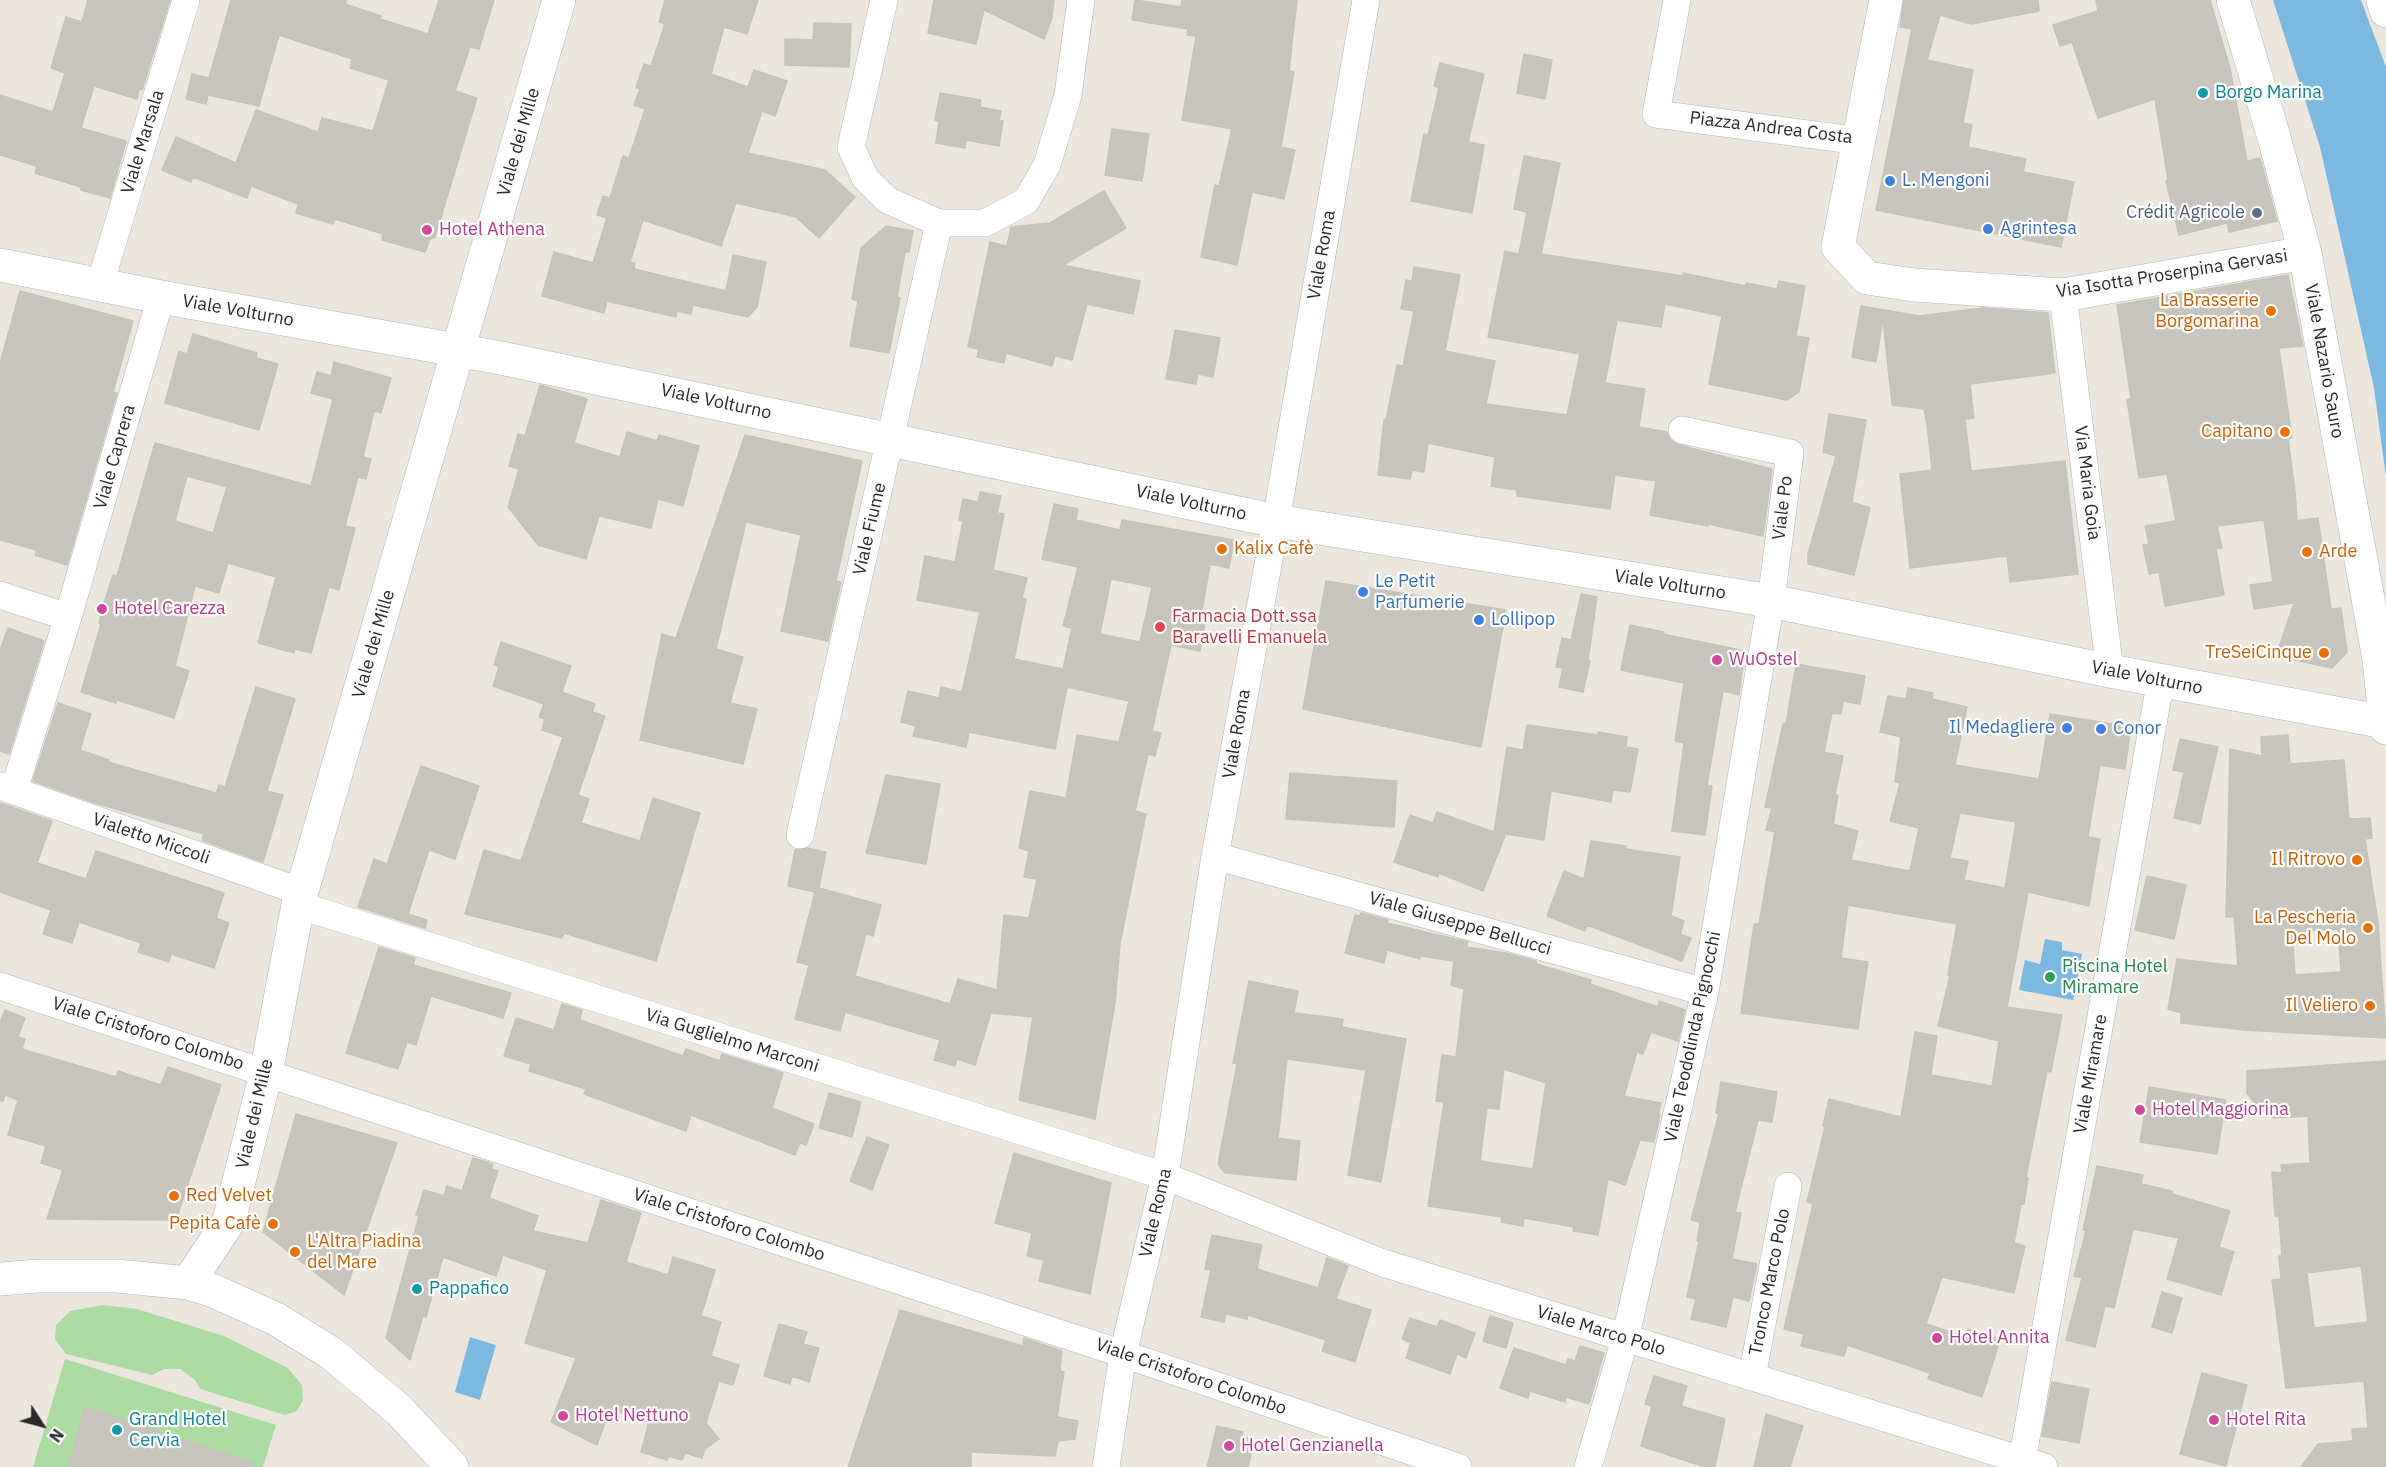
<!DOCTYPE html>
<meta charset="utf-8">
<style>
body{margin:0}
#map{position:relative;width:2386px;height:1467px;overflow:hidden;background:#ebe7de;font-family:"IBM Plex Sans",sans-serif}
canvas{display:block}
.north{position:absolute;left:12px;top:1395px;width:60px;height:60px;-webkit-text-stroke:4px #fff;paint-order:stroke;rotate:126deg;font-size:16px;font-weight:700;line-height:24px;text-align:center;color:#2a2a2a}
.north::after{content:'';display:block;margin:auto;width:21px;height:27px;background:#2a2a2a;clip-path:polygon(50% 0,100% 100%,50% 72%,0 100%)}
</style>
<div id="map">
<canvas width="2386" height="1467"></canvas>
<div class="north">N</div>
</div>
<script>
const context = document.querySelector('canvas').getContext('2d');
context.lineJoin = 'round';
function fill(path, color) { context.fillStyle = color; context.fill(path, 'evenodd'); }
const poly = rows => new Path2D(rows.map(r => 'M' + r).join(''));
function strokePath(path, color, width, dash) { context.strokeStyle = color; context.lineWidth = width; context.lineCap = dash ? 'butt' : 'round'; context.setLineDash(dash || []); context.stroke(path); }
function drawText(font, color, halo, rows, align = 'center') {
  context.font = font + ' "IBM Plex Sans",sans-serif'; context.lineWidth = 4.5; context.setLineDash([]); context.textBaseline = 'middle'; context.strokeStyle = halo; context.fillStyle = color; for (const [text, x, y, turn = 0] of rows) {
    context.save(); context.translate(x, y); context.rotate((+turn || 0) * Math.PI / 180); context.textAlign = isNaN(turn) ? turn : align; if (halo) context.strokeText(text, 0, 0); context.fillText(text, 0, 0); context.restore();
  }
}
fill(poly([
 [102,1305,137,1309,224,1336,288,1368,302,1385,303,1400,297,1411,285,1415,200,1389,195,1380,180,1369,164,1369,152,1375,66,1354,55,1339,56,1325,70,1311],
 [65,1359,276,1425,263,1467,33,1467]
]), '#acdba1');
fill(poly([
 [2273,0,2361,0,2386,67,2386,477,2374,388,2320,147],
 [2045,939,2062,942,2062,950,2082,954,2073,1000,2019,990,2025,960,2040,964],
 [470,1337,496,1345,480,1400,455,1392]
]), '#7db8e1');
const building = poly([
 [88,0,170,0,142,90,139,89,137,99,94,86,81,128,126,141,110,198,81,190,81,187,35,173,37,166,0,155,0,95,53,112,65,73,51,68,66,17,82,22,88,0],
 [231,0,347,0,345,4,381,16,380,19,428,34,439,0,494,0,479,49,470,47,455,91,477,98,435,237,430,239,425,252,382,240,383,234,335,219,333,224,296,213,298,204,251,186,247,198,193,177,191,182,162,170,176,137,236,163,256,110,318,132,322,118,373,131,389,80,350,68,352,59,279,35,259,106,208,95,206,104,186,99,192,74,209,78,231,0],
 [665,0,758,0,747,34,724,27,711,74,748,87,754,70,787,81,775,116,762,111,748,153,825,170,855,197,819,238,796,217,736,203,721,246,643,220,630,262,635,263,634,269,726,291,733,255,766,262,757,307,748,317,693,305,691,314,677,311,676,317,607,301,604,313,542,296,554,252,593,263,607,218,597,215,603,196,610,198,623,156,629,158,645,109,634,105,640,89,636,87,644,64,651,66,665,24,659,22,665,0],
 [934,0,1054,0,1052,18,1044,39,984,10,976,44,928,33,934,0],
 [1135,0,1181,7,1182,0,1297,0,1289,71,1294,72,1281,147,1295,150,1284,199,1252,192,1237,265,1201,257,1215,185,1219,186,1232,129,1182,120,1196,36,1187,35,1188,29,1132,20,1135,0],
 [1904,0,2038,0,2039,11,1971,24,1940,15,1927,60,1973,70,1963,123,1972,125,1968,147,2026,159,2023,172,2074,182,2061,247,1876,210,1912,29,1900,27,1904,0],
 [2096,0,2210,0,2230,68,2247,161,2260,158,2277,221,2229,232,2227,223,2179,235,2166,181,2168,180,2155,99,2098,118,2072,42,2060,46,2053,25,2098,11,2096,0],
 [814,23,851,24,849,67,785,65,785,39,813,40,814,23],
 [1524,54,1552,60,1545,99,1517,93,1524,54],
 [1440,63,1484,74,1468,142,1484,145,1472,213,1411,201,1424,134,1428,135,1439,88,1434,86,1440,63],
 [940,93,981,100,980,107,1001,111,999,121,1003,121,999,146,966,140,965,148,936,143,939,121,935,120,940,93],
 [1112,129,1149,134,1142,181,1105,175,1112,129],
 [1524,156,1560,163,1541,254,1683,276,1683,273,1745,286,1746,283,1777,289,1779,281,1805,286,1796,336,1809,338,1799,392,1787,400,1709,384,1722,316,1665,304,1661,327,1617,320,1605,383,1645,389,1639,427,1667,432,1671,441,1679,445,1772,469,1763,536,1708,524,1708,526,1650,515,1656,481,1615,475,1610,509,1517,496,1517,490,1491,486,1495,457,1428,443,1424,472,1412,470,1410,479,1378,475,1384,420,1386,420,1397,365,1403,366,1414,311,1401,309,1406,280,1412,281,1414,267,1460,275,1445,351,1495,361,1486,404,1567,415,1580,354,1488,337,1505,251,1519,254,1527,212,1514,209,1524,156],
 [1104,191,1126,228,1063,265,1140,281,1133,314,1087,304,1072,360,1055,356,1052,366,1006,353,1004,363,977,357,979,349,968,347,990,242,1007,246,1011,227,1050,223,1104,191],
 [886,226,913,231,909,252,905,252,897,297,900,298,889,353,850,346,858,301,852,299,861,248,886,226],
 [2288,275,2303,346,2279,348,2292,438,2288,439,2295,491,2297,521,2318,518,2331,609,2341,608,2347,652,2332,668,2276,656,2294,603,2254,609,2250,585,2273,582,2264,520,2217,526,2222,548,2216,549,2224,595,2165,606,2159,572,2149,574,2143,545,2149,544,2145,526,2176,521,2167,474,2139,478,2127,400,2131,399,2117,305,2288,275],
 [20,291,133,321,113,392,117,393,67,565,35,555,37,550,0,540,0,363,20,291],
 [1861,306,1919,316,1983,308,2048,313,2055,373,1970,384,1974,418,1965,419,1971,471,2065,461,2078,574,2010,582,2007,556,1910,568,1900,474,1932,470,1927,424,1924,409,1892,405,1883,319,1876,362,1852,357,1861,306],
 [1175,330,1220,338,1213,377,1198,374,1196,384,1166,379,1175,330],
 [193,334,257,353,256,358,278,364,259,430,165,403,179,351,187,354,193,334],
 [334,362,391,378,381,413,374,411,363,457,371,459,366,479,358,477,345,526,355,528,339,590,329,587,311,653,295,649,294,653,258,643,276,577,228,563,219,593,195,586,175,666,189,671,174,718,117,700,116,703,81,692,101,624,99,623,102,609,113,575,117,576,155,443,311,486,333,399,311,393,317,372,331,376,334,362],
 [187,476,227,487,213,533,175,521,187,476],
 [540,385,587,399,574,443,620,457,627,432,657,441,659,435,699,446,683,506,658,499,651,528,599,516,586,559,538,545,508,507,519,469,509,466,518,434,525,436,540,385],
 [1829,414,1866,420,1852,502,1870,508,1854,575,1808,564,1808,554,1836,456,1823,452,1829,414],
 [745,435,862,461,836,581,841,582,828,641,781,631,801,535,746,522,716,649,743,657,730,703,757,709,743,764,640,740,662,634,676,638,745,435],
 [980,492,1001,496,997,513,1004,514,993,570,1027,578,1022,598,1026,599,1014,659,1063,669,1072,628,1063,626,1078,567,1042,559,1054,504,1078,509,1076,520,1120,530,1122,520,1234,540,1229,568,1210,564,1202,611,1207,612,1200,651,1171,645,1152,731,1161,733,1155,756,1148,754,1135,811,1146,814,1120,944,1115,1003,1095,1119,1019,1100,1033,1017,991,1013,975,1065,957,1059,955,1066,934,1060,940,1040,845,1012,840,1031,795,1019,809,965,797,962,815,892,788,886,795,850,807,848,826,852,819,888,881,905,873,936,866,934,855,976,950,1004,958,979,997,990,1004,915,1029,918,1037,879,1024,877,1029,851,1019,848,1030,791,1066,798,1077,735,1119,742,1129,701,1067,687,1055,749,969,732,966,747,913,736,916,726,901,722,908,691,939,698,941,687,962,692,980,612,917,600,925,556,955,562,963,521,959,520,963,499,978,502,980,492],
 [1111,579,1152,587,1140,642,1100,634,1111,579],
 [1326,581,1506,610,1481,747,1303,709,1326,581],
 [1581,594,1597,597,1588,661,1590,661,1583,692,1559,687,1563,668,1556,667,1562,638,1571,640,1581,594],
 [1630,625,1664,632,1663,634,1745,651,1739,695,1723,691,1707,786,1712,786,1705,835,1672,831,1684,743,1675,741,1684,683,1621,670,1630,625],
 [8,628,44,641,9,754,0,751,0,650,8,628],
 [501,642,571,666,562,692,595,704,592,712,605,716,578,795,589,799,581,823,640,841,653,798,700,813,656,961,564,933,562,938,465,914,484,850,521,861,563,737,542,730,545,719,539,717,544,704,493,686,499,667,494,665,501,642],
 [1796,664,1865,676,1860,704,1843,701,1841,714,1832,713,1824,752,1843,756,1835,795,1838,795,1833,824,1858,831,1851,860,1910,871,1919,828,1890,821,1900,783,1895,782,1901,737,1880,732,1888,696,1906,699,1908,688,1933,693,1932,699,1967,707,1955,765,2039,779,2050,714,2131,727,2125,769,2100,765,2088,837,2100,839,2089,906,2028,892,2007,1007,2062,1015,2051,1072,2047,1071,2026,1177,2028,1178,2024,1204,2021,1204,2014,1243,2025,1246,2014,1293,1942,1277,1926,1324,1966,1337,1968,1329,2000,1340,1982,1397,1928,1379,1930,1373,1847,1345,1844,1356,1801,1346,1804,1334,1784,1329,1813,1204,1807,1202,1825,1127,1823,1126,1829,1099,1901,1117,1915,1032,1937,1036,1931,1075,1992,1086,1999,1041,1938,1026,1950,975,1948,975,1957,924,1848,905,1841,958,1868,962,1858,1029,1741,1013,1754,924,1759,924,1775,832,1766,830,1772,808,1765,807,1783,724,1786,724,1796,664],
 [1960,813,2016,822,2005,888,1964,880,1968,861,1950,858,1960,813],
 [256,687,295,699,267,791,283,795,263,862,202,840,204,834,95,803,33,781,58,703,91,714,80,750,109,760,108,762,216,793,219,785,225,787,256,687],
 [1527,725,1598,735,1598,732,1627,737,1626,747,1638,749,1630,792,1613,790,1611,802,1551,791,1544,840,1494,832,1507,747,1523,750,1527,725],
 [2288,735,2290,764,2344,760,2349,819,2370,818,2372,838,2365,839,2378,922,2386,1038,2244,1030,2181,1023,2181,1013,2168,1009,2177,959,2238,966,2234,917,2226,917,2230,749,2262,756,2261,737,2288,735],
 [2338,929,2341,972,2295,975,2292,932,2338,929],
 [2180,739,2218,747,2200,824,2174,818,2184,772,2173,770,2180,739],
 [421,766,479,786,455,859,429,850,408,914,427,920,425,928,358,907,374,859,387,864,421,766],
 [1290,773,1397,781,1394,827,1286,819,1290,773],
 [886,775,940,784,926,864,866,853,886,775],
 [0,803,52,821,37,863,86,879,96,851,224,893,216,918,229,923,214,968,171,954,169,962,138,952,141,943,79,922,72,943,43,934,51,910,0,892,0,803],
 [1437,812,1505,836,1483,891,1439,873,1438,877,1394,862,1410,815,1433,823,1437,812],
 [1591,841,1626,846,1625,849,1680,857,1671,916,1684,921,1680,934,1691,938,1682,961,1587,925,1585,931,1547,916,1564,871,1584,879,1591,841],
 [2147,876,2186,885,2174,939,2135,930,2147,876],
 [1361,913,1388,920,1387,923,1468,942,1466,947,1506,953,1536,961,1536,964,1591,980,1590,984,1658,1007,1659,1001,1685,1010,1678,1041,1651,1032,1643,1054,1637,1052,1624,1096,1661,1103,1658,1115,1660,1115,1654,1142,1640,1140,1625,1185,1608,1179,1598,1235,1573,1231,1574,1227,1524,1218,1523,1226,1501,1222,1502,1217,1428,1206,1444,1102,1436,1101,1442,1055,1456,1057,1464,989,1451,985,1454,961,1420,956,1420,959,1387,950,1384,963,1345,953,1355,915,1360,916,1361,913],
 [1504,1069,1546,1083,1533,1169,1480,1161,1487,1108,1499,1109,1504,1069],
 [379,947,415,958,413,965,511,993,503,1018,431,996,416,1045,407,1042,398,1069,346,1053,379,947],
 [1249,981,1298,991,1294,1013,1343,1019,1342,1027,1406,1039,1381,1182,1348,1175,1366,1070,1287,1059,1278,1138,1300,1141,1296,1180,1225,1173,1218,1164,1237,1064,1233,1063,1249,981],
 [562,1004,582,1010,580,1020,683,1056,686,1049,720,1061,722,1054,783,1073,772,1108,814,1124,806,1145,800,1143,795,1155,691,1115,686,1131,584,1094,586,1089,529,1071,531,1064,504,1056,516,1018,554,1030,562,1004],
 [5,1010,25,1018,18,1037,25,1039,22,1049,116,1077,118,1071,161,1085,168,1067,221,1085,176,1220,47,1219,63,1170,41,1163,46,1146,8,1135,18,1100,5,1095,3,1101,0,1101,0,1023,5,1010],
 [2386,1061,2386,1467,2301,1467,2318,1444,2353,1441,2352,1429,2368,1428,2364,1381,2286,1388,2272,1280,2281,1279,2279,1256,2282,1256,2279,1217,2275,1216,2272,1172,2282,1173,2281,1165,2310,1163,2308,1116,2274,1118,2260,1110,2247,1093,2247,1071,2386,1061],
 [2361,1266,2368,1322,2314,1328,2307,1273,2361,1266],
 [1721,1082,1777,1092,1772,1122,1758,1120,1735,1212,1741,1213,1732,1259,1757,1264,1749,1301,1733,1297,1726,1327,1691,1319,1696,1299,1687,1297,1699,1241,1697,1241,1700,1222,1691,1220,1719,1113,1716,1113,1721,1082],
 [2149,1087,2226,1100,2217,1154,2140,1142,2149,1087],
 [829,1093,861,1102,852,1137,819,1128,829,1093],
 [296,1114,397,1143,344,1295,263,1232,296,1114],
 [867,1137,889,1145,872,1190,850,1181,867,1137],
 [1014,1153,1111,1183,1090,1294,1039,1281,1044,1260,1027,1256,1032,1233,995,1223,1014,1153],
 [473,1158,493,1164,491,1169,498,1171,489,1198,538,1216,533,1231,588,1243,601,1200,641,1213,626,1262,668,1275,673,1257,715,1270,701,1316,721,1322,711,1356,739,1365,733,1385,719,1381,706,1423,719,1439,705,1449,702,1458,685,1453,682,1460,669,1456,667,1460,641,1452,649,1422,610,1409,597,1445,551,1422,576,1358,525,1343,547,1270,503,1255,496,1276,443,1257,426,1317,423,1316,410,1360,386,1338,419,1216,416,1215,424,1190,444,1196,447,1186,462,1191,473,1158],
 [2097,1166,2143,1175,2141,1184,2172,1191,2172,1194,2230,1211,2219,1247,2234,1252,2221,1295,2167,1279,2179,1238,2133,1229,2114,1308,2105,1306,2095,1347,2066,1340,2082,1278,2074,1276,2086,1231,2083,1230,2097,1166],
 [1212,1235,1262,1245,1257,1269,1318,1288,1327,1258,1348,1266,1336,1299,1371,1310,1355,1362,1322,1351,1326,1340,1248,1315,1247,1319,1226,1314,1224,1322,1201,1317,1211,1270,1205,1269,1212,1235],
 [2162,1292,2182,1298,2172,1333,2152,1327,2162,1292],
 [900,1310,1023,1346,1024,1338,1062,1351,1060,1371,1064,1372,1057,1417,1078,1421,1075,1439,1058,1441,1055,1456,971,1452,971,1467,848,1467,900,1310],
 [1490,1316,1513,1323,1506,1348,1483,1341,1490,1316],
 [1410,1318,1437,1327,1440,1320,1475,1333,1466,1358,1457,1354,1450,1374,1406,1358,1411,1343,1402,1339,1410,1318],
 [779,1324,807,1332,803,1344,819,1348,809,1382,792,1376,790,1384,764,1376,779,1324],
 [1580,1346,1604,1353,1589,1404,1566,1397,1565,1402,1530,1391,1528,1398,1500,1388,1514,1348,1566,1365,1568,1359,1575,1361,1580,1346],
 [2202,1373,2247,1385,2226,1466,2180,1454,2202,1373],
 [1654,1376,1687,1386,1681,1406,1725,1419,1715,1467,1705,1467,1641,1446,1652,1406,1645,1404,1654,1376],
 [2052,1382,2089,1389,2079,1443,2042,1436,2052,1382],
 [85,1407,253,1463,252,1467,69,1467,85,1407],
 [1766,1414,1803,1426,1790,1467,1754,1467,1766,1414],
 [1217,1426,1243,1432,1241,1436,1248,1438,1246,1447,1252,1449,1248,1467,1207,1467,1217,1426]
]);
fill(building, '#c6c4bd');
strokePath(building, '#c6c3b8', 1.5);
const street = poly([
 [884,0,851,147,865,178,887,200,939,223,985,223,1026,201,1047,165,1068,95,1081,0],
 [1677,0,1656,114,1860,141],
 [100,284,186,0],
 [2063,295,2110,671],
 [0,595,68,617],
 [0,786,302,892],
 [14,790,68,617,161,297],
 [800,835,939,223],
 [1215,856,1705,992],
 [298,905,1165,1176,1383,1263,2044,1467],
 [0,986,1123,1354,1458,1467],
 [1752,1377,1788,1186],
 [1106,1467,1123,1354,1165,1176,1215,856,1276,521,1366,0],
 [1588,1467,1625,1339,1705,992,1771,601,1790,453,1682,430],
 [2021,1467,2157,701,2162,680]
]);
const secondary = poly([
 [1886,0,1838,247,1867,278,1914,285,2063,295,2305,253],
 [2233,0,2274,137,2305,253,2379,659,2386,728],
 [2383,0,2386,11],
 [0,265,161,297,501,358,1276,521,1771,601,2110,671,2385,722],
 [0,1279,38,1276,117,1276,188,1283,214,1291,276,1319,331,1353,399,1410,452,1467],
 [188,1283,229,1221,266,1073,298,905,559,0]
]);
strokePath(street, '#b2b2bc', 28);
strokePath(secondary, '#b2b2bc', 34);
strokePath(street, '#fff', 27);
strokePath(secondary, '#fff', 33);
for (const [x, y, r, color] of [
 [2203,93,6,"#0f9aa8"],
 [1890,181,6,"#3f7fe0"],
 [2257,213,6,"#5c6f8a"],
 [1988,229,6,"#3f7fe0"],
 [427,230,6,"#d1479c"],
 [2271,311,6,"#e8710a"],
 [2285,432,6,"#e8710a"],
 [1222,549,6,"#e8710a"],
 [2307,552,6,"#e8710a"],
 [1363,592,6,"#3f7fe0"],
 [102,609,6,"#d1479c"],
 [1479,620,6,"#3f7fe0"],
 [1160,627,6,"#e0444e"],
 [2324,653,6,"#e8710a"],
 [1717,660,6,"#d1479c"],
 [2067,728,6,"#3f7fe0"],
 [2101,729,6,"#3f7fe0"],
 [2357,860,6,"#e8710a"],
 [2368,928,6,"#e8710a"],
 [2050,977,6,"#2e9e5b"],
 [2370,1006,6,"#e8710a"],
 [2140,1110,6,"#d1479c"],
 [174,1196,6,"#e8710a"],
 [273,1224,6,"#e8710a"],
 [295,1252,6,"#e8710a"],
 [417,1289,6,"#0f9aa8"],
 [1937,1338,6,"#d1479c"],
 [563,1416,6,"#d1479c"],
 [2214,1420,6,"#d1479c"],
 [117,1430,6,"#0f9aa8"],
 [1229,1446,6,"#d1479c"]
]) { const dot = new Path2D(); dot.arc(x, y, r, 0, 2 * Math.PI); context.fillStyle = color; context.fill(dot); strokePath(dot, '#fff', 2); }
drawText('18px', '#0d838f', '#fff', [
 ["Borgo Marina",2215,93],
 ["Pappafico",429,1289],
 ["Grand Hotel",129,1420],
 ["Cervia",129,1441]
], 'left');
drawText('18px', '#2a2a2a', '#fff', [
 ["Piazza Andrea Costa",1771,128,7],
 ["Viale Marsala",143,142,-73],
 ["Viale dei Mille",519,142,-74],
 ["Viale Roma",1322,255,-80],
 ["Via Isotta Proserpina Gervasi",2172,274,-9],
 ["Viale Volturno",238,311,10],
 ["Viale Nazario Sauro",2324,361,80],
 ["Viale Volturno",716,402,12],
 ["Viale Caprera",115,457,-74],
 ["Via Maria Goia",2087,483,83],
 ["Viale Volturno",1191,503,12],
 ["Viale Po",1783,508,-83],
 ["Viale Fiume",870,529,-77],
 ["Viale Volturno",1670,585,9],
 ["Viale dei Mille",374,644,-74],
 ["Viale Volturno",2147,678,11],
 ["Viale Roma",1237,734,-80],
 ["Vialetto Miccoli",151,839,19],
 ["Viale Giuseppe Bellucci",1460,924,16],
 ["Viale Cristoforo Colombo",148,1034,18],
 ["Viale Teodolinda Pignocchi",1693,1037,-78],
 ["Via Guglielmo Marconi",732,1041,17],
 ["Viale Miramare",2091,1074,-80],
 ["Viale dei Mille",255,1114,-77],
 ["Viale Roma",1156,1213,-77],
 ["Viale Cristoforo Colombo",729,1225,18],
 ["Tronco Marco Polo",1770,1282,-79],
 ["Viale Marco Polo",1601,1331,17],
 ["Viale Cristoforo Colombo",1191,1377,19]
]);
drawText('18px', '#366cbe', '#fff', [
 ["L. Mengoni",1902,181],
 ["Agrintesa",2000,229],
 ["Le Petit",1375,582],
 ["Parfumerie",1375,603],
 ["Lollipop",1491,620],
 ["Il Medagliere",2055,728,"right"],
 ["Conor",2113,729]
], 'left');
drawText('18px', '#4e5e75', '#fff', [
 ["Crédit Agricole",2245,213]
], 'right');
drawText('18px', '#b23c85', '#fff', [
 ["Hotel Athena",439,230],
 ["Hotel Carezza",114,609],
 ["WuOstel",1729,660],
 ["Hotel Maggiorina",2152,1110],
 ["Hotel Annita",1949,1338],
 ["Hotel Nettuno",575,1416],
 ["Hotel Rita",2226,1420],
 ["Hotel Genzianella",1241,1446]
], 'left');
drawText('18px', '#c56008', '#fff', [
 ["La Brasserie",2259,301],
 ["Borgomarina",2259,322],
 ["Capitano",2273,432],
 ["Kalix Cafè",1234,549,"left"],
 ["Arde",2319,552,"left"],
 ["TreSeiCinque",2312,653],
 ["Il Ritrovo",2345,860],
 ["La Pescheria",2356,918],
 ["Del Molo",2356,939],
 ["Il Veliero",2358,1006],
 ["Red Velvet",186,1196,"left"],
 ["Pepita Cafè",261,1224],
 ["L'Altra Piadina",307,1242,"left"],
 ["del Mare",307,1263,"left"]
], 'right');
drawText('18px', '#be3a42', '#fff', [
 ["Farmacia Dott.ssa",1172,617],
 ["Baravelli Emanuela",1172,638]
], 'left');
drawText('18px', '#27864d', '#fff', [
 ["Piscina Hotel",2062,967],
 ["Miramare",2062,988]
], 'left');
</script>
